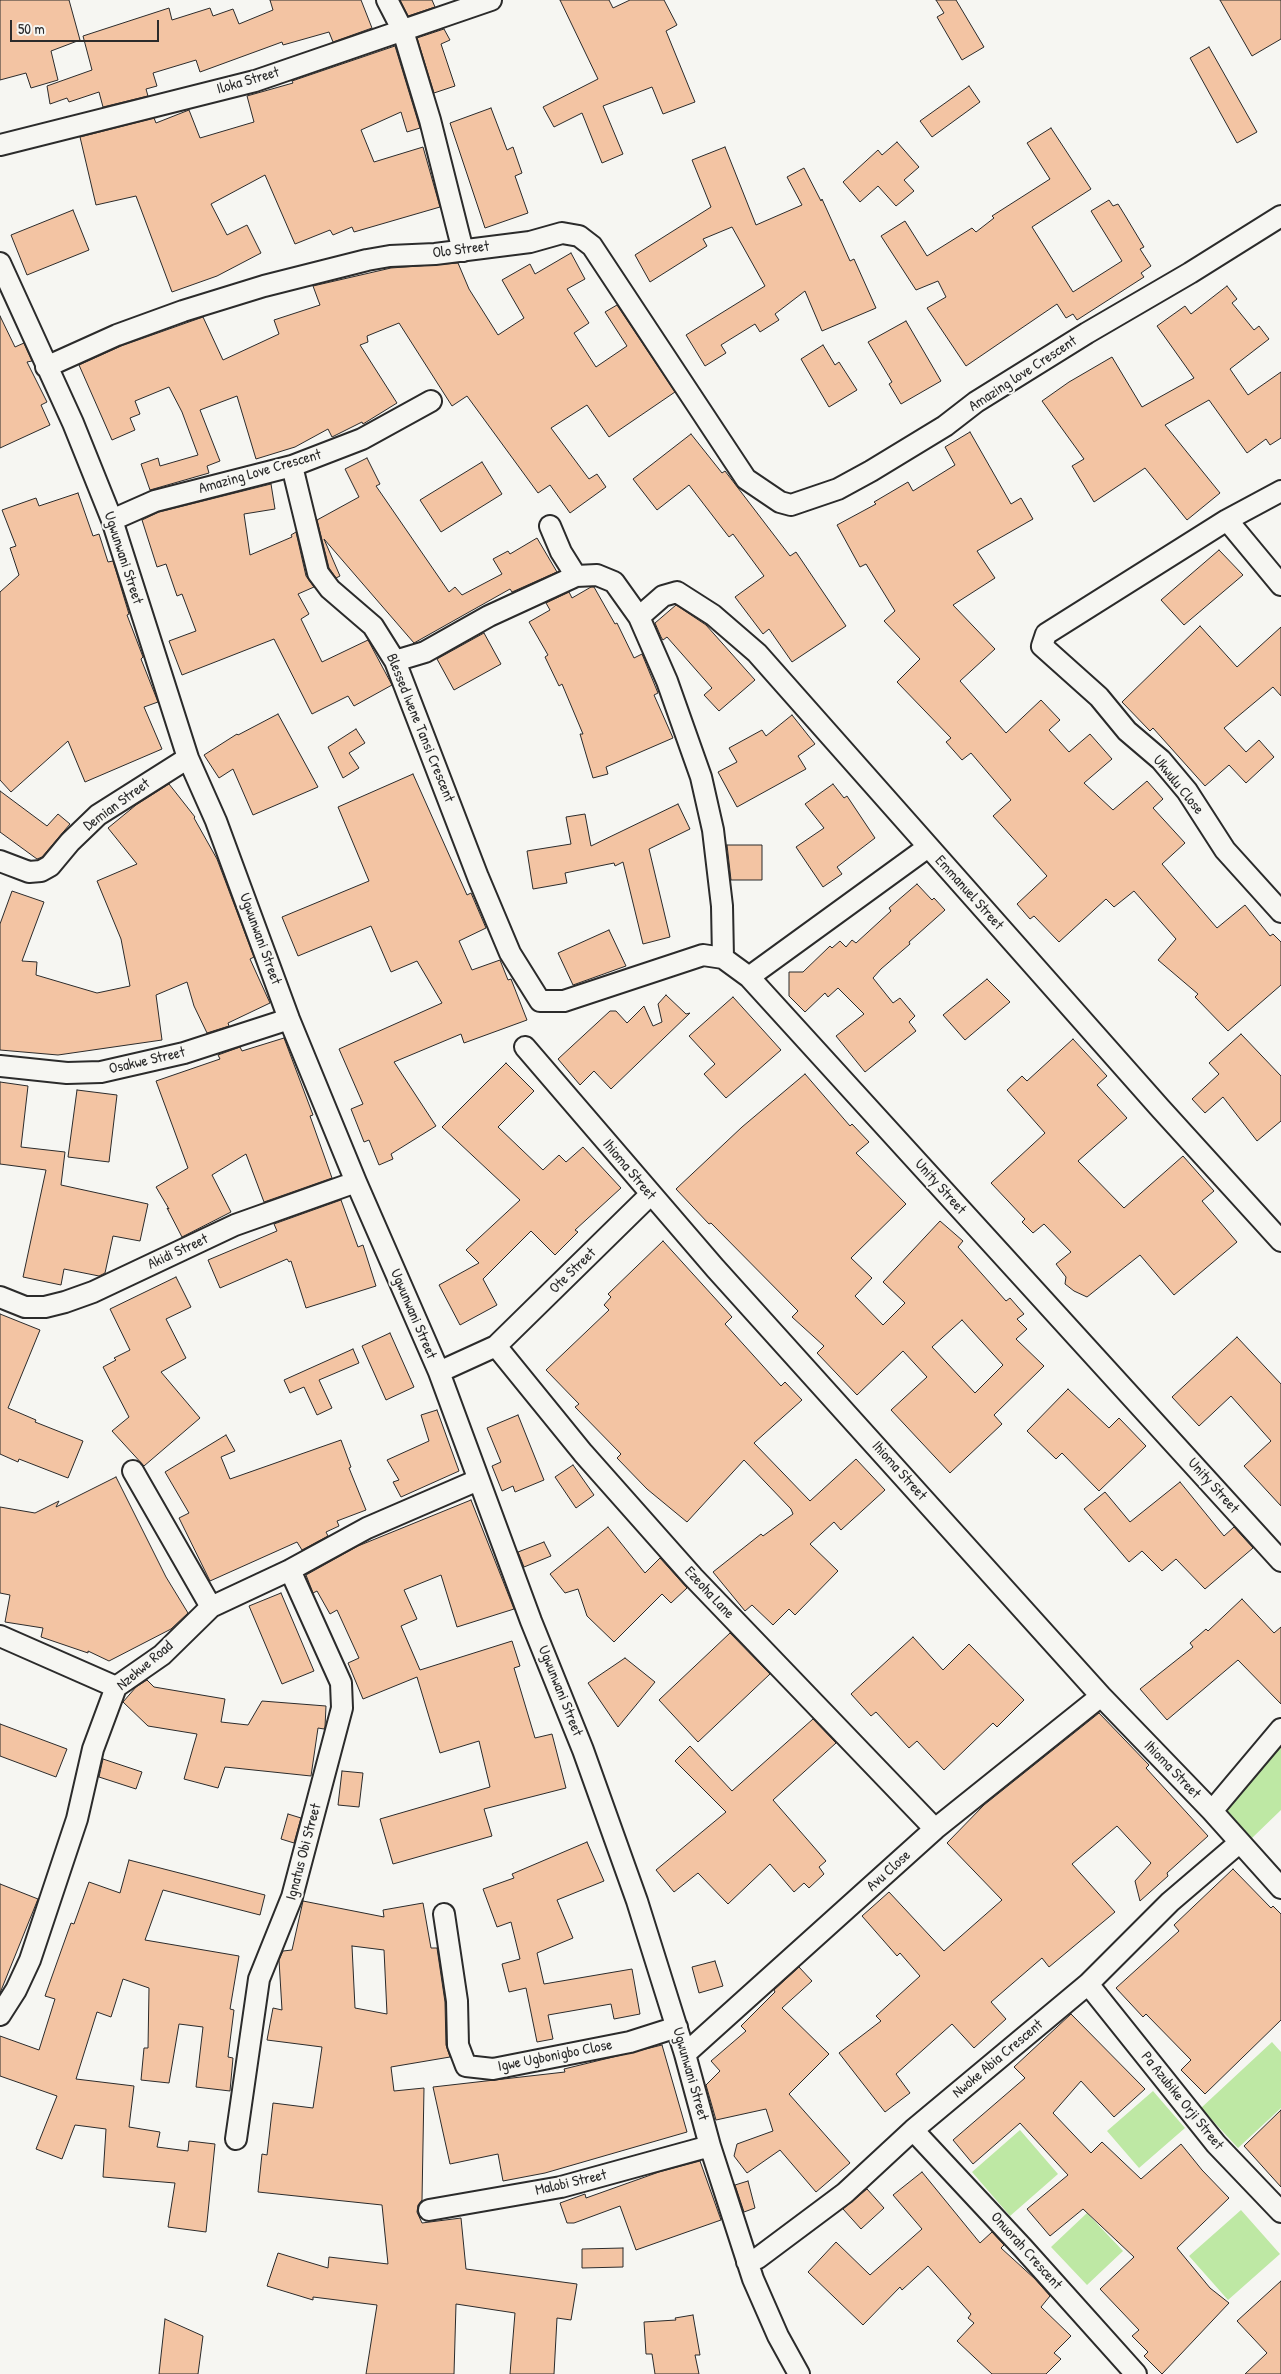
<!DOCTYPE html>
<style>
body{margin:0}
#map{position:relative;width:1281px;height:2374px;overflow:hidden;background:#f6f6f2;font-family:"Patrick Hand",sans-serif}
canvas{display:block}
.scale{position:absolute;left:10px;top:20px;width:149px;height:22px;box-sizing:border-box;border:2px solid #2b2b2b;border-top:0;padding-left:6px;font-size:15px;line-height:18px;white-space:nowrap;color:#2b2b2b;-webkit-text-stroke:4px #f6f6f2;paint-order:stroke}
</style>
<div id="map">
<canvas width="1281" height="2374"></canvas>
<div class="scale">50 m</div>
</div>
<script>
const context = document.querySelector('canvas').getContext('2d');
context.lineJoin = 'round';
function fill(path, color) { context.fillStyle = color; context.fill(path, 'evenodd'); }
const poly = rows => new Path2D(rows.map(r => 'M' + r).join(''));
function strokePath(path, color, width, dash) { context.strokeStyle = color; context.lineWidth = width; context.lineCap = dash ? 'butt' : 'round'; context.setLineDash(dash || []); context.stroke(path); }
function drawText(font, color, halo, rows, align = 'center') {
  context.font = font + ' "Patrick Hand",sans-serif'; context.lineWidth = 4; context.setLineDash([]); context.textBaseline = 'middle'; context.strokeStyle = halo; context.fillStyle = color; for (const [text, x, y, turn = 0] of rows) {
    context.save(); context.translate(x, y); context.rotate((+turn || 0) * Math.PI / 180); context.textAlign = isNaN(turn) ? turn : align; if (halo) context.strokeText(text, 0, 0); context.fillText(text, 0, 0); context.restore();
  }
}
fill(poly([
 [1281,1736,1281,1810,1252,1838,1215,1798],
 [1272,2042,1281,2052,1281,2108,1238,2148,1201,2108],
 [1153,2091,1185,2128,1139,2168,1107,2131],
 [1020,2130,1058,2174,1010,2216,972,2172],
 [1241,2210,1280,2254,1228,2300,1189,2256],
 [1087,2213,1123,2251,1087,2285,1051,2247]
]), '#bee8a4');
const building = poly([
 [0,0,69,0,80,40,51,51,58,80,31,88,26,73,0,80,0,0],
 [270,0,361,0,372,28,333,42,329,32,283,45,282,42,200,72,196,60,153,73,157,86,146,89,148,96,103,107,99,92,69,102,67,98,50,104,47,86,92,70,83,36,169,8,172,20,210,8,213,16,233,9,239,24,273,10,270,0],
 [400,0,432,0,435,7,408,16,400,0],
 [560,0,609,0,613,8,630,0,664,0,677,25,666,31,695,102,663,114,652,87,603,106,623,154,602,163,582,113,554,127,543,107,598,79,560,0],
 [936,0,956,0,984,47,962,60,937,17,944,13,936,0],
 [1220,0,1281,0,1281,39,1252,56,1220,0],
 [444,29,450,40,441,44,455,86,434,93,417,38,444,29],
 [395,46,420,128,407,132,401,112,361,130,374,162,423,147,440,207,354,232,352,227,333,235,330,230,295,244,265,175,211,204,227,235,247,225,261,253,217,276,172,292,136,196,96,205,80,137,154,118,156,123,189,110,200,138,254,122,247,96,293,83,292,81,395,46],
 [1209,47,1257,132,1237,143,1190,58,1209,47],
 [969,86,980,102,932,137,920,121,969,86],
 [491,108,507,150,513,147,522,173,515,176,528,213,485,228,450,123,491,108],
 [1051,128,1091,189,1032,227,1073,292,1122,261,1091,211,1109,200,1113,206,1118,204,1126,217,1144,247,1140,249,1151,266,1141,273,1144,277,1077,320,1073,314,1066,318,1057,304,966,366,927,308,946,297,938,281,916,290,881,236,905,221,927,256,972,228,976,232,994,218,992,216,1050,179,1027,143,1051,128],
 [897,142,919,167,904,180,914,191,896,206,878,186,860,202,843,182,878,150,882,155,897,142],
 [725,147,756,225,802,205,787,177,804,168,821,201,822,199,850,261,854,259,876,308,822,331,805,291,775,314,779,320,760,332,755,324,721,345,726,353,705,366,686,335,765,286,732,227,703,239,707,246,650,282,635,255,711,207,692,160,725,147],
 [73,210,89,250,27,275,11,235,73,210],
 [571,253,585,279,567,289,589,323,574,333,596,367,627,346,605,312,617,305,675,392,609,437,587,405,551,428,589,479,597,474,606,487,570,513,550,485,538,493,467,396,452,406,399,323,367,336,368,342,360,345,397,403,363,424,362,422,332,437,328,429,295,447,256,459,237,396,200,410,220,461,207,466,209,473,150,490,141,464,158,458,160,466,198,455,182,412,169,387,135,401,140,414,130,418,135,430,112,440,79,365,121,346,203,317,223,360,279,334,274,320,320,305,313,286,391,268,458,263,469,289,498,335,524,318,502,280,530,264,535,274,571,253],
 [1227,286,1237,299,1232,303,1254,330,1259,326,1269,339,1230,369,1248,395,1281,372,1281,438,1270,445,1266,439,1247,453,1209,400,1165,425,1220,493,1187,520,1145,468,1094,502,1072,466,1084,459,1042,401,1069,382,1112,357,1142,407,1194,378,1157,326,1185,306,1191,314,1227,286],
 [0,316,15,347,24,343,32,361,27,362,47,402,41,405,50,425,0,448,0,316],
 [906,321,941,381,901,404,889,384,892,382,868,342,906,321],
 [823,345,835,365,839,362,857,390,829,407,801,359,823,345],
 [970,432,1011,504,1021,498,1033,519,977,551,995,578,953,605,995,649,960,681,1006,733,1041,700,1060,720,1049,730,1069,752,1090,734,1112,759,1084,783,1113,810,1147,781,1163,799,1153,808,1185,843,1162,864,1217,928,1245,905,1270,936,1273,934,1281,942,1281,985,1228,1031,1195,997,1198,994,1158,960,1176,939,1134,891,1114,907,1106,899,1059,942,1034,916,1030,919,1017,904,1047,876,993,816,1011,800,971,753,962,760,946,742,951,738,897,682,920,659,884,621,895,611,866,564,860,567,837,525,876,504,874,502,908,482,913,491,955,465,945,447,970,432],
 [691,434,722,473,725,471,790,556,796,552,846,626,792,662,769,629,763,634,735,597,764,576,733,534,729,537,689,485,657,510,633,479,691,434],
 [367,458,380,484,376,486,449,592,455,587,462,595,502,574,493,559,508,551,510,554,537,538,557,572,512,592,510,589,414,643,324,539,340,576,336,578,329,568,317,520,359,497,345,469,367,458],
 [482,462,502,494,441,532,420,500,482,462],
 [271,484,275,509,244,514,250,555,292,537,291,535,296,532,306,576,314,587,298,594,309,614,301,619,322,662,368,640,392,685,354,706,348,696,312,714,274,639,182,675,169,641,196,631,182,594,177,596,166,564,157,567,142,520,159,512,271,484],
 [78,493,93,536,99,534,108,562,113,561,129,614,127,615,143,657,141,659,158,702,144,707,162,749,85,782,68,741,11,792,0,780,0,592,19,575,10,548,16,546,2,510,36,498,39,506,78,493],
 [1219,550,1243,575,1184,625,1161,600,1219,550],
 [591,587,594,587,615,624,617,623,634,658,642,654,658,693,654,695,673,738,606,767,608,774,593,778,580,734,583,734,562,684,559,686,545,657,548,655,529,622,550,610,546,603,569,592,572,598,591,587],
 [676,605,706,625,755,680,719,711,704,695,712,688,667,637,663,640,661,637,655,623,676,605],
 [1200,626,1237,667,1281,627,1281,696,1273,687,1224,728,1246,752,1259,740,1274,757,1246,783,1229,765,1205,786,1153,728,1150,731,1122,702,1200,626],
 [484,633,501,664,454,690,437,659,484,633],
 [278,714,318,787,253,815,233,769,219,778,204,755,237,734,238,735,278,714],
 [792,715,815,744,798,756,806,769,737,807,718,772,737,762,729,748,762,730,766,736,792,715],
 [356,729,365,743,349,753,359,768,343,778,328,747,356,729],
 [413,774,467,895,471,893,486,928,459,941,472,970,500,960,508,980,511,979,527,1020,464,1043,461,1034,394,1062,436,1126,391,1154,393,1159,379,1165,369,1140,364,1142,351,1109,363,1104,339,1049,442,1003,417,961,391,972,371,926,298,956,282,917,369,881,338,807,413,774],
 [169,784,195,817,194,818,217,859,254,957,250,959,270,1003,228,1023,229,1026,207,1033,194,1006,187,982,156,995,162,1040,58,1055,0,1050,0,924,12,891,44,902,22,961,37,962,36,975,97,993,130,986,121,939,97,881,137,864,108,828,136,805,169,784],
 [833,784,844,798,847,796,875,838,837,867,842,874,823,887,796,847,824,828,805,804,833,784],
 [0,791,47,826,58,814,70,824,42,857,37,859,0,832,0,791],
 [678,804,690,829,649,849,670,937,643,944,623,862,615,866,614,863,565,873,567,883,533,889,527,851,571,844,566,817,585,814,591,846,678,804],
 [727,845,762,845,762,880,731,880,727,845],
 [917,884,932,900,934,898,945,910,909,942,910,944,881,969,873,978,893,1003,900,998,915,1016,909,1022,916,1031,865,1072,836,1036,864,1014,838,988,828,997,825,993,805,1012,789,996,789,972,803,972,830,946,832,948,840,941,846,947,852,940,856,943,891,911,889,908,917,884],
 [609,930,626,966,573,985,558,953,609,930],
 [987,979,1010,1002,965,1040,943,1015,987,979],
 [666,995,686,1014,690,1013,611,1089,594,1071,580,1085,558,1059,610,1011,616,1011,627,1023,644,1006,653,1026,662,1022,658,1004,666,995],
 [733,997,781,1050,726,1098,704,1074,715,1064,689,1036,733,997],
 [1241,1034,1281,1076,1281,1121,1257,1141,1223,1097,1205,1113,1192,1099,1219,1074,1209,1063,1241,1034],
 [284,1038,313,1115,310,1116,332,1178,264,1202,246,1154,212,1175,231,1212,182,1237,167,1208,169,1209,156,1187,188,1168,156,1081,220,1059,218,1055,240,1047,242,1051,284,1038],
 [1073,1039,1107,1076,1097,1085,1127,1118,1078,1161,1124,1208,1183,1156,1214,1191,1202,1201,1237,1242,1174,1295,1140,1255,1087,1297,1074,1291,1065,1284,1066,1277,1056,1264,1071,1252,1044,1224,1033,1233,1022,1222,1025,1219,991,1183,1045,1133,1007,1090,1022,1076,1027,1081,1073,1039],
 [506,1063,534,1091,498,1127,543,1170,559,1155,566,1162,583,1147,621,1188,575,1230,578,1232,555,1255,531,1231,483,1279,497,1305,460,1325,439,1285,479,1263,466,1250,520,1200,442,1127,506,1063],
 [805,1074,850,1126,852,1124,869,1142,856,1153,906,1204,851,1258,872,1278,855,1296,883,1325,905,1303,883,1282,940,1221,963,1241,958,1247,1006,1301,1010,1298,1024,1314,1017,1319,1027,1329,1016,1339,1044,1366,994,1415,1002,1424,950,1473,891,1410,927,1377,903,1351,857,1395,817,1353,824,1346,792,1317,798,1311,711,1223,709,1224,676,1189,742,1127,805,1074],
 [962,1320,1003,1365,975,1393,932,1347,962,1320],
 [0,1082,28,1086,21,1147,65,1152,61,1185,148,1204,140,1241,113,1236,105,1273,99,1276,64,1269,61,1285,23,1277,46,1170,0,1164,0,1082],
 [77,1090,117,1095,109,1162,68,1157,77,1090],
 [341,1200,358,1247,363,1245,376,1286,306,1308,291,1261,289,1262,287,1259,220,1288,208,1260,277,1231,274,1224,341,1200],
 [663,1241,732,1317,725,1324,781,1386,785,1382,802,1400,754,1443,810,1501,856,1459,885,1490,841,1530,834,1522,810,1544,838,1571,795,1615,789,1609,773,1625,752,1605,745,1611,713,1572,761,1534,763,1536,793,1514,791,1509,744,1460,687,1522,647,1489,617,1458,621,1454,575,1407,579,1404,546,1370,609,1310,604,1305,611,1297,608,1294,663,1241],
 [176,1277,191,1307,166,1319,186,1358,161,1372,200,1418,144,1466,112,1431,129,1417,103,1367,116,1360,114,1358,130,1350,110,1309,176,1277],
 [0,1314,40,1330,8,1408,36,1420,35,1422,83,1441,68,1478,19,1459,18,1462,0,1454,0,1314],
 [390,1333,414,1387,386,1400,362,1346,390,1333],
 [1237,1337,1281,1384,1281,1506,1244,1466,1271,1441,1231,1396,1199,1426,1172,1397,1237,1337],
 [353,1349,359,1363,319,1380,332,1408,317,1415,304,1387,290,1393,284,1380,353,1349],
 [1068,1389,1109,1428,1119,1418,1146,1446,1099,1491,1062,1453,1056,1459,1027,1431,1068,1389],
 [437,1410,459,1471,401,1497,393,1482,399,1480,387,1460,429,1441,421,1415,437,1410],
 [518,1415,544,1480,515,1492,513,1486,502,1491,492,1466,501,1462,487,1428,518,1415],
 [226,1435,235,1451,221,1457,230,1479,341,1440,351,1467,349,1468,366,1510,337,1521,339,1526,326,1532,328,1536,302,1550,297,1542,210,1581,179,1518,189,1513,165,1472,226,1435],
 [573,1465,594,1495,576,1508,555,1477,573,1465],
 [116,1477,166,1577,188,1613,171,1629,109,1661,88,1651,88,1653,41,1637,43,1628,5,1622,10,1595,0,1593,0,1507,35,1513,59,1501,56,1507,116,1477],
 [1180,1482,1224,1536,1234,1527,1253,1548,1205,1589,1176,1559,1162,1571,1142,1551,1129,1562,1084,1509,1105,1492,1130,1522,1180,1482],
 [471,1500,514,1609,457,1627,441,1575,404,1590,417,1619,401,1626,420,1670,512,1641,520,1666,514,1668,535,1738,552,1734,566,1788,484,1809,492,1836,393,1864,380,1819,490,1787,479,1741,440,1753,417,1677,363,1699,348,1663,359,1658,337,1610,330,1614,317,1591,313,1593,306,1575,358,1546,471,1500],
 [608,1527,645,1573,660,1558,687,1588,671,1603,662,1594,614,1642,587,1616,578,1589,565,1593,550,1574,608,1527],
 [544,1542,551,1556,524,1567,518,1552,544,1542],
 [281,1593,314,1671,282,1684,249,1606,281,1593],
 [1242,1599,1274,1633,1281,1627,1281,1704,1238,1660,1167,1720,1140,1689,1193,1647,1190,1643,1206,1629,1208,1631,1242,1599],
 [730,1633,770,1674,698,1742,659,1700,730,1633],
 [913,1637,943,1670,969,1644,1024,1700,997,1727,993,1723,944,1770,917,1741,909,1748,876,1712,871,1716,851,1694,913,1637],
 [625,1658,655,1682,618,1727,588,1683,625,1658],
 [147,1680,154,1687,225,1699,221,1722,248,1725,262,1701,326,1706,325,1727,324,1729,318,1728,311,1776,225,1767,218,1788,184,1779,197,1734,148,1726,123,1702,136,1687,147,1680],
 [1099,1713,1149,1765,1146,1768,1208,1836,1167,1873,1168,1876,1140,1901,1135,1881,1151,1863,1117,1826,1072,1864,1115,1912,1049,1967,1042,1958,991,2002,1006,2019,974,2048,952,2024,896,2074,910,2093,885,2112,839,2053,881,2021,876,2016,920,1976,900,1953,897,1956,862,1916,889,1892,944,1951,1002,1900,947,1843,984,1805,1099,1713],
 [813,1719,836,1743,773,1800,826,1861,819,1867,824,1874,809,1888,804,1883,794,1892,770,1864,728,1904,698,1873,674,1892,656,1870,726,1812,675,1761,690,1746,732,1791,813,1719],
 [0,1724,67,1749,56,1777,0,1756,0,1724],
 [103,1759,142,1772,136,1789,99,1777,103,1759],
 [342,1771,363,1773,359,1807,338,1805,342,1771],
 [288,1814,301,1818,294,1843,281,1839,288,1814],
 [587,1842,604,1881,557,1900,573,1938,537,1953,544,1984,632,1969,640,2014,614,2019,611,2004,548,2015,553,2039,537,2042,526,1988,509,1992,502,1964,520,1959,511,1922,497,1927,483,1889,514,1878,512,1874,587,1842],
 [129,1860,265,1895,260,1915,163,1890,145,1940,239,1956,230,2009,234,2010,228,2057,233,2058,230,2091,196,2087,203,2027,179,2024,169,2083,141,2080,144,2048,148,2048,149,1988,123,1979,111,2017,97,2012,76,2079,134,2086,129,2127,160,2132,157,2147,188,2151,189,2141,215,2144,206,2232,168,2227,175,2183,103,2177,106,2129,75,2125,62,2159,36,2149,57,2096,0,2076,0,2036,39,2050,55,1999,45,1996,71,1923,74,1924,89,1882,120,1893,129,1860],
 [1233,1869,1271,1908,1273,1906,1281,1914,1281,2020,1205,2094,1181,2070,1191,2060,1146,2014,1143,2017,1116,1988,1179,1931,1174,1925,1233,1869],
 [0,1884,38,1899,0,1993,0,1884],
 [303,1901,384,1917,383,1910,423,1903,431,1948,437,1948,445,2002,446,2045,450,2057,391,2067,394,2091,424,2088,422,2200,418,2205,417,2212,422,2223,461,2218,466,2269,577,2284,571,2320,557,2318,554,2374,510,2374,515,2313,456,2304,454,2374,366,2374,377,2305,313,2297,313,2300,267,2286,278,2253,328,2268,329,2257,388,2264,382,2205,258,2192,262,2154,267,2155,273,2103,313,2108,322,2047,267,2040,273,2008,282,2010,279,1960,283,1951,292,1950,303,1901],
 [352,1946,384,1950,387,2014,355,2008,352,1946],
 [715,1961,723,1986,699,1993,692,1967,715,1961],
 [799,1967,812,1981,782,2008,829,2054,789,2094,850,2163,816,2192,780,2150,747,2173,734,2156,737,2144,773,2131,766,2109,716,2120,706,2085,720,2071,711,2061,746,2031,741,2026,775,1992,774,1990,799,1967],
 [1071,2014,1145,2089,1114,2117,1081,2081,1053,2113,1091,2153,1102,2142,1141,2179,1181,2144,1202,2170,1229,2198,1177,2248,1210,2288,1229,2303,1162,2374,1144,2356,1148,2352,1132,2336,1139,2330,1100,2289,1134,2257,1083,2209,1050,2236,1027,2209,1068,2175,1020,2123,973,2164,953,2140,1025,2078,1014,2067,1071,2014],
 [662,2045,687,2132,545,2173,503,2181,498,2154,450,2164,433,2087,565,2072,564,2069,662,2045],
 [1281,2110,1281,2187,1244,2146,1281,2110],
 [700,2161,721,2220,636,2250,620,2206,574,2223,567,2223,560,2203,585,2194,586,2198,659,2172,700,2161],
 [922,2172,980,2243,992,2232,1004,2245,1001,2248,1035,2279,1050,2296,1041,2307,1071,2336,1054,2353,1061,2359,1046,2374,992,2374,957,2341,974,2323,968,2318,971,2314,928,2266,902,2290,900,2287,863,2325,808,2272,836,2242,870,2275,922,2229,893,2195,922,2172],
 [748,2181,755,2208,744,2212,735,2185,748,2181],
 [867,2189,884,2208,861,2229,843,2209,867,2189],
 [623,2248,623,2267,582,2268,582,2249,623,2248],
 [1281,2281,1281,2374,1245,2374,1267,2353,1237,2321,1281,2281],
 [693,2315,700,2355,695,2355,699,2374,655,2374,652,2354,646,2354,644,2322,676,2320,675,2318,693,2315],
 [165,2319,203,2336,198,2374,159,2374,165,2319]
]);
fill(building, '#f3c4a3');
strokePath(building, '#2b2b2b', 1);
const minor = poly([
 [387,0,403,31,430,120,463,251],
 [0,145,255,81,491,0],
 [0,263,73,423,112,520,188,758,216,821,289,1019,356,1182,439,1372,531,1621,583,1750,637,1901,685,2054,710,2146,753,2279,778,2336,799,2374],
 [46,367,117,335,183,311,264,286,367,260,390,256,435,254,530,242,562,233,579,236,592,246,746,479,780,502,791,505,838,489,871,471,945,426,976,402,1087,333,1190,273,1281,216],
 [292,466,318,573,330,589,373,626,395,661,478,877,510,953,540,1001,564,1001,703,955,723,958,749,977,1281,1561],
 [1281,491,1227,520,1046,634,1042,646,1099,697,1127,731,1161,760,1187,791,1225,850,1281,912],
 [112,520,155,501,292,466,362,439,431,401],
 [1227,520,1281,585],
 [550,526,561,552,576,576],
 [639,617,663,596,677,592,713,615,757,653,1160,1108,1281,1241],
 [395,661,425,652,489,616,576,576,597,575,614,582,639,617,667,681,701,777,713,830,722,906,723,958],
 [0,861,29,872,41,871,50,866,70,842,98,815,188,758],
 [749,977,928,847],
 [525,1047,715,1268,1101,1696,1212,1811,1281,1888],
 [0,1066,67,1073,101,1072,184,1053,289,1019],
 [0,1297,25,1307,45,1307,65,1302,93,1292,235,1225,356,1182],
 [496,1346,583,1453,693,1577,935,1829],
 [439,1372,496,1346,650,1195],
 [133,1471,211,1607],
 [0,1636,116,1687],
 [1212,1811,1281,1729],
 [444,1914,457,2001,458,2045,466,2066,493,2069,630,2042,677,2027],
 [1088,1984,1216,2144,1281,2212],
 [0,2015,16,1990,30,1960,77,1819,93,1749,116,1687,162,1655,211,1607,290,1570,367,1528,478,1480],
 [685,2054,935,1829,1101,1696],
 [913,2130,1023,2248,1136,2374],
 [236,2139,259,1979,292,1897,342,1708,341,1683,290,1570],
 [429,2210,561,2187,710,2146],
 [747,2262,758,2258,845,2193,913,2130,1088,1984,1170,1902,1239,1843]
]);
strokePath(minor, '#2b2b2b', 24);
strokePath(minor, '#f6f6f2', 20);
drawText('15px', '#2b2b2b', '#f6f6f2', [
 ["Iloka Street",248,81,-16],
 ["Olo Street",461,250,-7],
 ["Amazing love Crescent",1023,374,-33],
 ["Amazing Love Crescent",260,472,-16],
 ["Ugwunwani Street",123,558,72],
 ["Blessed Iwene Tansi Crescent",420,728,68],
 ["Ukwulu Close",1178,785,51],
 ["Demian Street",117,805,-36],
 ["Emmanuel Street",969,893,48],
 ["Ugwunwani Street",260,939,70],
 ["Osakwe Street",147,1061,-13],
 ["Ihioma Street",629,1170,50],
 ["Unity Street",940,1187,48],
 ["Akidi Street",178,1252,-25],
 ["Ote Street",573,1271,-44],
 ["Ugwunwani Street",413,1314,67],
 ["Ihioma Street",899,1471,48],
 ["Unity Street",1213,1486,48],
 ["Ezeoha Lane",709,1593,47],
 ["Nzekwe Road",145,1666,-40],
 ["Ugwunwani Street",560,1691,68],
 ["Ihioma Street",1172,1770,46],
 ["Ignatus Obi Street",304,1852,-75],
 ["Avu Close",889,1871,-42],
 ["Igwe Ugbonigbo Close",555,2056,-11],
 ["Nwoke Abia Crescent",998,2059,-40],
 ["Ugwunwani Street",690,2074,74],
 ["Pa Azubike Orji Street",1182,2101,51],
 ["Malobi Street",571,2183,-13],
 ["Onuorah Crescent",1026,2251,48]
]);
</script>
